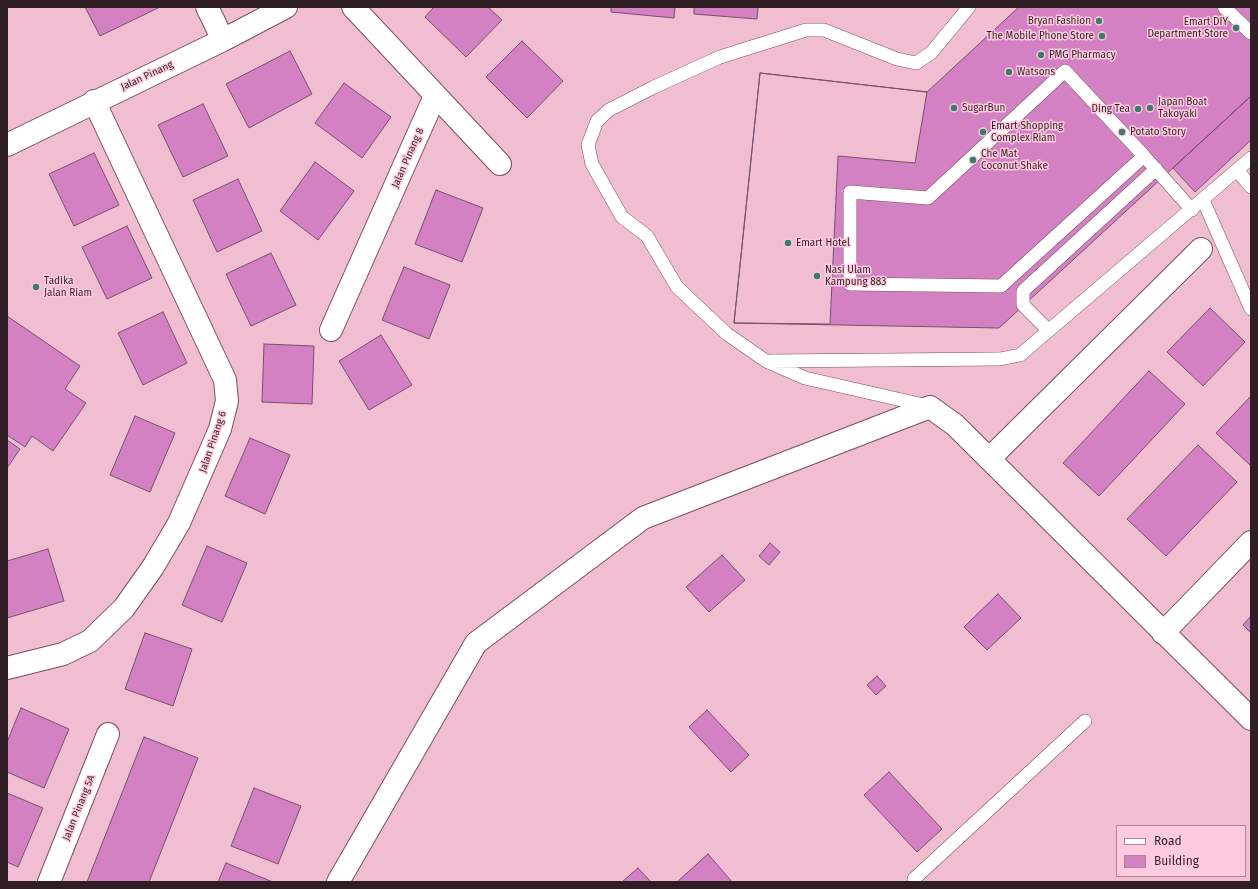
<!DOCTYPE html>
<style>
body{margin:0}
#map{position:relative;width:1258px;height:889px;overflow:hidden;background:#f1bed1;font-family:"Fira Sans",sans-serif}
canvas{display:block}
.frame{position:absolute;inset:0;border:8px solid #301e25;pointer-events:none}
.legend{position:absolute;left:1116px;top:825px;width:130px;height:52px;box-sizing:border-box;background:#fecbde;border:1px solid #ac8694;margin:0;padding:5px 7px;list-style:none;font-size:12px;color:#301e25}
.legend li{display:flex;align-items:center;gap:8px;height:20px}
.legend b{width:20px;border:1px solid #ac8694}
</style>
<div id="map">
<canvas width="1258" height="889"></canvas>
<div class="frame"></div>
<ul class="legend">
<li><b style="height:5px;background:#fff"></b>Road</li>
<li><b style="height:11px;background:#d481c3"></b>Building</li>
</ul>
</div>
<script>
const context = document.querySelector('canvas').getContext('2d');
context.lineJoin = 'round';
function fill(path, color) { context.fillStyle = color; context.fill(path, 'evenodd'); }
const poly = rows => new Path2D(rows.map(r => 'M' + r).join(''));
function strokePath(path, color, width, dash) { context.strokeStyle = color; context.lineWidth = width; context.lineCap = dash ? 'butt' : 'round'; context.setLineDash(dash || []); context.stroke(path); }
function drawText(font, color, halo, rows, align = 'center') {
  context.font = font + ' "Fira Sans",sans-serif'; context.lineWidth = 3; context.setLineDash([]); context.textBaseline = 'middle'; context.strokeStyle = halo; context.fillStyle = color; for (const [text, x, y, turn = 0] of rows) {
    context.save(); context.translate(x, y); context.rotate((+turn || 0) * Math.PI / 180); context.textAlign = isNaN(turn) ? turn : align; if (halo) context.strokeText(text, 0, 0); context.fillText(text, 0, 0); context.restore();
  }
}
const building = poly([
 [85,7,160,7,100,36,85,7],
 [434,7,488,7,502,20,466,57,425,17,434,7],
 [611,7,675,7,674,18,611,12,611,7],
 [694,7,758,7,757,19,694,14,694,7],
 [1019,7,1251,7,1251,96,999,328,734,323,760,73,927,92,1019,7],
 [522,41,563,81,527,118,486,77,522,41],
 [290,51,312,94,249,128,226,84,290,51],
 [760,73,927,92,915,163,838,156,830,324,734,323,760,73],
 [344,83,391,117,362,158,315,123,344,83],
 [1251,96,1251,140,1195,192,1173,168,1251,96],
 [203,104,228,156,183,177,158,125,203,104],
 [94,153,119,205,74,226,49,174,94,153],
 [315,162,354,191,318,240,280,211,315,162],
 [238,179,262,231,217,252,193,200,238,179],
 [436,190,483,208,462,262,415,244,436,190],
 [127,226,152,278,107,299,82,247,127,226],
 [271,253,296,305,251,326,226,274,271,253],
 [404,267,450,285,429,339,382,320,404,267],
 [1210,308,1245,342,1203,386,1167,352,1210,308],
 [163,312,187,363,143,385,118,333,163,312],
 [7,316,80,366,65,389,86,403,53,451,32,436,25,447,7,435,7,316],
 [381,335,412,385,369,410,339,361,381,335],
 [264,344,314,346,312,404,262,402,264,344],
 [1149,371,1185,404,1099,496,1063,463,1149,371],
 [1251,396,1251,466,1216,433,1251,396],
 [135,416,175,433,150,492,110,475,135,416],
 [250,438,290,455,265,514,225,496,250,438],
 [7,440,20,449,7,468,7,440],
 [1198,445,1237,482,1166,556,1127,519,1198,445],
 [770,543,780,552,769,565,759,556,770,543],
 [207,546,247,563,222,622,182,605,207,546],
 [48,549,64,601,7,618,7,561,48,549],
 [722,555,745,580,709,612,686,587,722,555],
 [998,594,1021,618,987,650,964,627,998,594],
 [1251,616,1251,633,1243,625,1251,616],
 [145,633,192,649,173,706,125,689,145,633],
 [877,676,886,686,876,695,867,685,877,676],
 [21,708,69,729,44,788,7,772,7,742,21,708],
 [707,710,749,755,731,772,689,727,707,710],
 [144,737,198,758,149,882,87,882,144,737],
 [889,772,942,829,917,852,864,795,889,772],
 [254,788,301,806,278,864,231,846,254,788],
 [7,793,43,808,18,867,7,862,7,793],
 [708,854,732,882,677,882,708,854],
 [226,863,273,882,218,882,226,863],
 [638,868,651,882,622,882,638,868]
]);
fill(building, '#d481c3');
strokePath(building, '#75516d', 1);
const lane = poly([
 [1224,7,1251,33],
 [1144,156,1001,286,850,284,850,192,928,198,1065,71,1144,156,1192,210],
 [1237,170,1251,187],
 [1203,200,1251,309],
 [1048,330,1023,305,1023,291,1156,169],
 [770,361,1000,359,1020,355,1251,158],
 [928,406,805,378,766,361,727,334,677,287,647,236,622,217,592,164,588,145,597,121,609,110,654,87,720,57,806,30,824,30,897,59,916,63,931,53,969,7],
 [914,879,1085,721]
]);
const street = poly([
 [207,7,223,40],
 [353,7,500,164],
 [7,145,223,40,286,7],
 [331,330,435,96],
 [989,459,1201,249],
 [1163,633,1251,542],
 [7,668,63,654,90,641,124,608,153,567,179,523,220,429,227,401,225,380,94,101],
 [49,882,108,734],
 [338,882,476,643,643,518,930,407,955,425,1251,719]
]);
strokePath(lane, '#7a4f60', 14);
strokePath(street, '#7a4f60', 24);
strokePath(lane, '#fff', 13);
strokePath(street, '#fff', 22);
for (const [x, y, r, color] of [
 [1099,21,4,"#3b7c6b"],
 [1236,28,4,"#3b7c6b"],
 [1102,36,4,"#3b7c6b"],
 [1041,55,4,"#3b7c6b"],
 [1009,72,4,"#3b7c6b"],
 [954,108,4,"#3b7c6b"],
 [1150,108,4,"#3b7c6b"],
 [1138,109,4,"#3b7c6b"],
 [983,132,4,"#3b7c6b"],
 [1122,132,4,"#3b7c6b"],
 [973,160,4,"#3b7c6b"],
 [788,243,4,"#3b7c6b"],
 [817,276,4,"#3b7c6b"],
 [36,287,4,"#3b7c6b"]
]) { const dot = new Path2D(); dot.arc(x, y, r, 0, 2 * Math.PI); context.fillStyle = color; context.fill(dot); strokePath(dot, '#fecbde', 1.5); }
drawText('10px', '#301e25', '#fecbde', [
 ["Bryan Fashion",1091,21,"right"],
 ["Emart DIY",1228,22,"right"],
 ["Department Store",1228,34,"right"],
 ["The Mobile Phone Store",1094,36,"right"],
 ["PMG Pharmacy",1049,55],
 ["Watsons",1017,72],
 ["Japan Boat",1158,102],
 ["Takoyaki",1158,114],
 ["SugarBun",962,108],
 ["Ding Tea",1130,109,"right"],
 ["Emart Shopping",991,126],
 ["Complex Riam",991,138],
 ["Potato Story",1130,132],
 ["Che Mat",981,154],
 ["Coconut Shake",981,166],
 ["Emart Hotel",796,243],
 ["Nasi Ulam",825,270],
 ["Kampung 883",825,282],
 ["Tadika",44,281],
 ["Jalan Riam",44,293]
], 'left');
drawText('10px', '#301e25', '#fecbde', [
 ["Jalan Pinang",147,76,-25],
 ["Jalan Pinang 8",408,158,-66],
 ["Jalan Pinang 6",213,442,-71],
 ["Jalan Pinang 5A",79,808,-68]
]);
</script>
